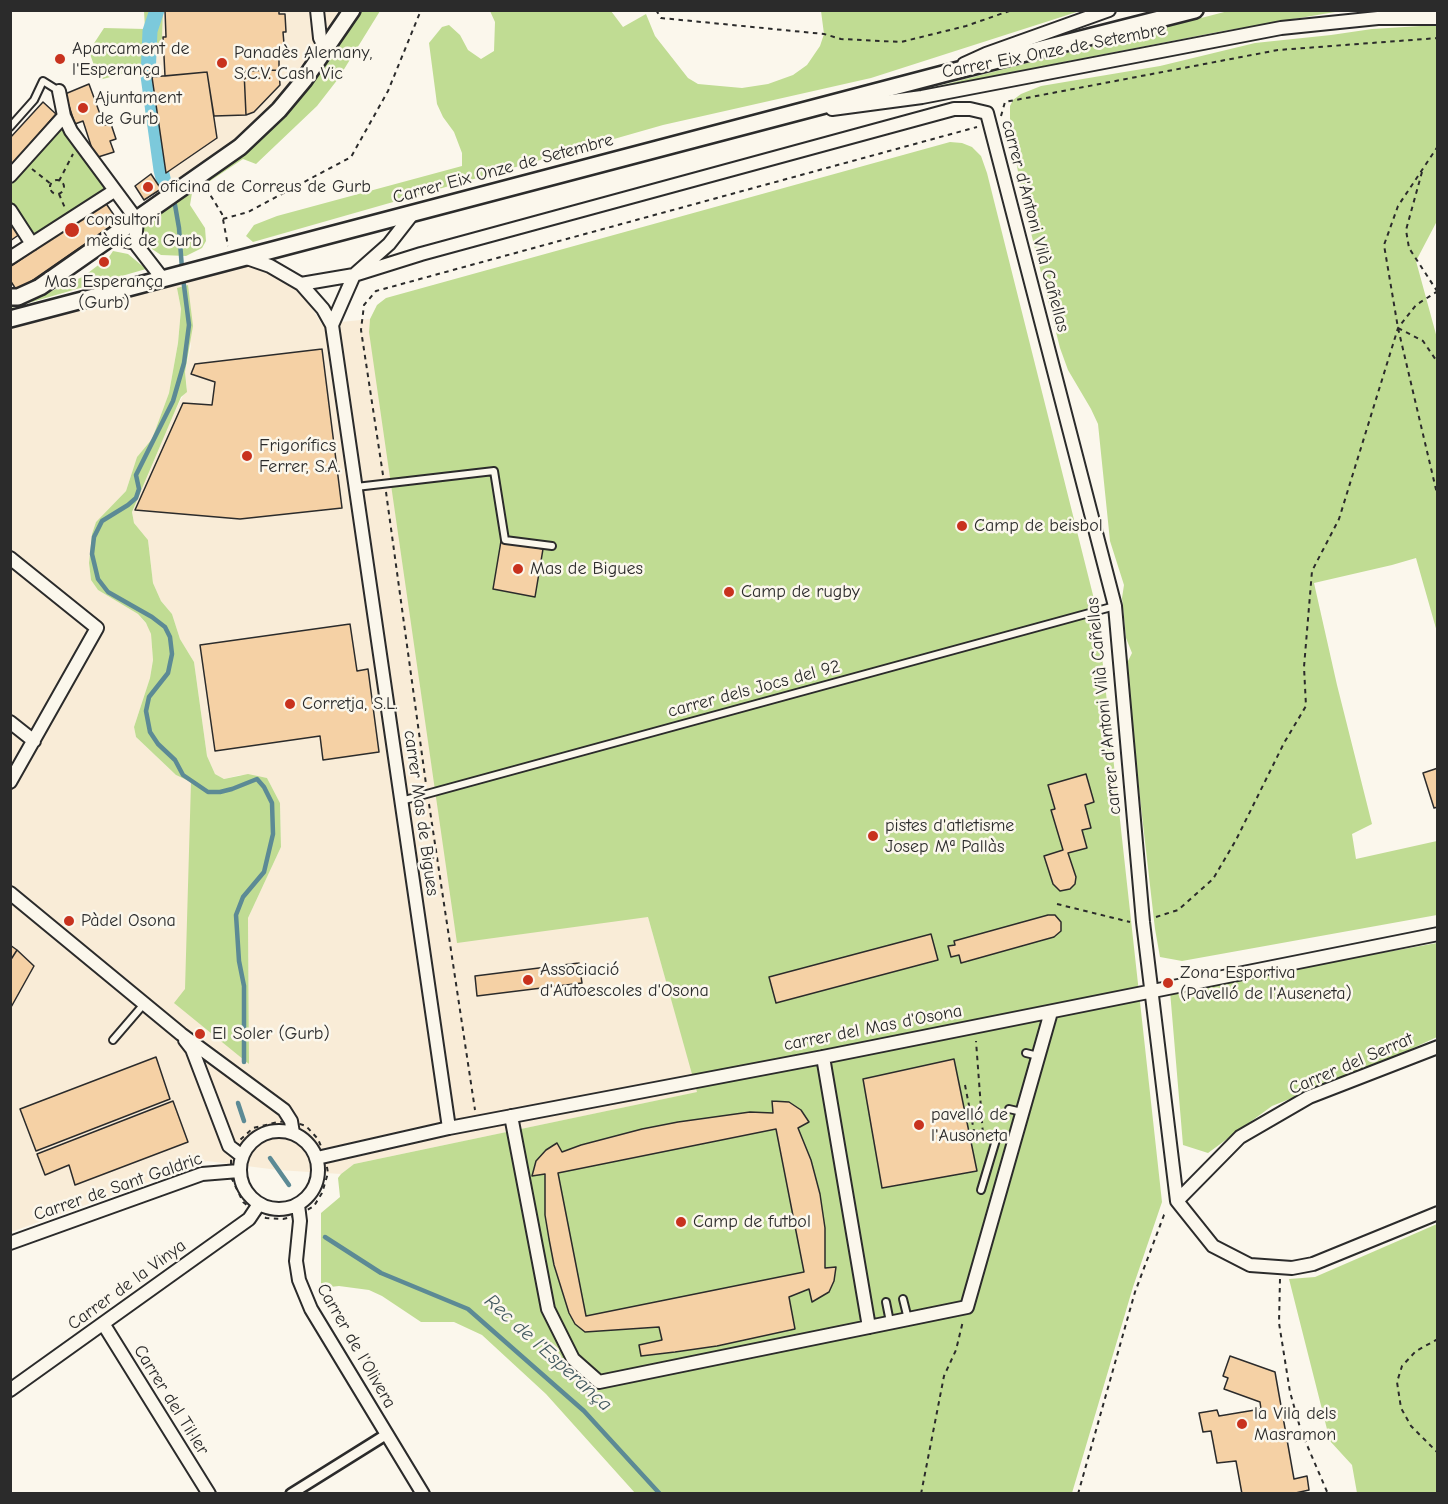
<!DOCTYPE html>
<meta charset="utf-8">
<style>
body{margin:0}
#map{position:relative;width:1448px;height:1504px;overflow:hidden;background:#fbf7ec;font-family:"Comic Neue",sans-serif}
canvas{display:block}
.frame{position:absolute;inset:0;border:12px solid #2b2b2b;pointer-events:none}
</style>
<div id="map">
<canvas width="1448" height="1504"></canvas>
<div class="frame"></div>
</div>
<script>
const context = document.querySelector('canvas').getContext('2d');
context.lineJoin = 'round';
function fill(path, color) { context.fillStyle = color; context.fill(path, 'evenodd'); }
const poly = rows => new Path2D(rows.map(r => 'M' + r).join(''));
function strokePath(path, color, width, dash) { context.strokeStyle = color; context.lineWidth = width; context.lineCap = dash ? 'butt' : 'round'; context.setLineDash(dash || []); context.stroke(path); }
function drawText(font, color, halo, rows, align = 'center') {
  context.font = font + ' "Comic Neue",sans-serif'; context.lineWidth = 5; context.setLineDash([]); context.textBaseline = 'middle'; context.strokeStyle = halo; context.fillStyle = color; for (const [text, x, y, turn = 0] of rows) {
    context.save(); context.translate(x, y); context.rotate((+turn || 0) * Math.PI / 180); context.textAlign = isNaN(turn) ? turn : align; if (halo) context.strokeText(text, 0, 0); context.fillText(text, 0, 0); context.restore();
  }
}
fill(poly([
 [163,11,348,11,276,107,239,142,168,191,159,148,152,76,152,63,162,38],
 [243,263,271,273,290,284,306,299,322,324,370,319,369,332,648,917,698,1092,354,1164,341,1174,278,1170,207,1161,11,1232,11,321],
 [177,288,191,346,185,372,187,388,175,411,132,512,134,523,148,540,153,583,161,601,172,614,180,639,194,662,207,756,215,774,224,779,240,775,267,778,280,803,281,847,248,918,249,1064,238,898,191,781,176,775,136,737,134,727,150,678,153,660,151,634,148,626,138,614,98,590,91,580,89,563,92,534,96,522,126,491,137,457,152,439,169,393,178,343,181,309]
]), '#f9ecd7');
fill(poly([
 [1232,10,1341,11,1223,31,931,88],
 [144,11,163,11,162,38,152,63,152,76,159,148,166,181,159,183,146,117,143,83,145,68,99,80,89,51,104,28,145,29],
 [348,11,380,11,338,79,317,106,256,164,243,159,192,193,190,205,205,228,206,241,202,248,186,256,161,255,152,249,135,210,168,191,239,142,276,107],
 [490,11,611,11,623,27,646,14,655,36,688,78,698,84,742,88,768,84,793,75,807,65,820,46,824,34,821,11,1080,11,871,78,663,125,253,242,246,236,254,225,277,216,462,166,462,153,454,132,443,117,437,104,429,43,442,27,449,25,460,35,468,50,481,59,494,51,495,22],
 [1437,25,1437,221,1416,261,1437,338,1437,632,1416,558,1392,565,1314,583,1337,685,1372,824,1352,834,1356,859,1437,841,1437,915,1182,961,1160,957,1155,929,1126,676,1127,663,1132,653,1126,638,1122,598,1124,585,1110,541,1098,424,1091,409,1068,370,1060,348,1026,213,1010,130,1010,106,1013,100,1021,94,1041,86,1160,66,1255,43,1331,35,1372,29],
 [64,116,114,191,32,244,11,210,11,176],
 [950,142,962,143,972,147,981,156,987,173,1097,611,1162,1202,1133,1287,1072,1493,635,1493,546,1394,482,1335,454,1322,421,1322,382,1296,369,1290,339,1286,321,1288,321,1213,340,1197,338,1178,341,1174,354,1164,697,1092,648,917,457,943,369,332,370,319,377,305,386,298],
 [113,251,128,254,146,269,11,308,11,305,33,299,68,284,84,276,101,263,105,266,111,261,109,257],
 [188,285,193,326,185,372,187,392,181,397,175,411,132,512,134,523,148,540,153,583,161,601,172,614,180,639,194,662,207,756,215,774,224,779,248,774,267,778,280,803,281,847,248,918,249,1064,174,1003,185,989,191,782,176,775,136,737,134,727,150,678,153,660,151,634,146,623,138,614,98,590,91,580,89,563,92,534,96,522,126,491,137,457,152,439,169,393,178,343,181,309,177,288],
 [1437,943,1437,1037,1385,1061,1272,1106,1208,1153,1183,1145,1170,991],
 [1437,1224,1437,1493,1357,1493,1352,1465,1330,1441,1289,1279,1315,1277]
]), '#c0dc93');
strokePath(poly([
 [166,190,175,205,179,228,182,269],
 [183,278,189,325,184,363,173,401,136,475,139,489,136,498,128,505,102,521,94,537,92,554,98,579,108,592,152,617,165,627,170,637,172,654,168,673,149,697,146,711,150,732,158,744,175,760,183,775,208,792,220,792,232,789,257,779,264,787,272,803,273,834,264,872,243,897,236,915,239,961,244,986,244,1062],
 [238,1103,244,1121],
 [270,1158,289,1185],
 [325,1237,381,1273,468,1309,584,1411,660,1494]
]), '#5c8a95', 4.5);
strokePath(poly([
 [157,10,150,31,148,76,161,170,166,190]
]), '#7cc9db', 15);
const building = poly([
 [165,10,279,10,279,14,285,14,286,32,283,32,285,56,279,56,279,70,244,71,246,115,214,116,207,72,165,76,163,37,166,37,165,10],
 [279,70,280,85,254,112,246,115,244,71,279,70],
 [207,72,217,138,166,173,152,77,207,72],
 [89,84,104,125,111,124,116,139,110,141,114,152,95,158,83,121,75,124,65,94,89,84],
 [43,102,56,114,10,167,10,138,43,102],
 [151,174,161,189,144,200,135,186,151,174],
 [105,202,118,221,17,291,10,280,10,267,105,202],
 [10,220,20,234,10,241,10,220],
 [322,349,342,508,240,519,135,510,183,403,212,405,215,382,191,374,195,364,322,349],
 [501,541,543,549,535,597,493,589,501,541],
 [350,624,357,671,368,669,379,752,323,760,320,736,215,751,200,645,350,624],
 [1438,768,1438,807,1434,808,1423,773,1438,768],
 [1086,774,1094,802,1085,805,1091,828,1082,830,1087,848,1068,853,1076,877,1075,884,1070,889,1060,891,1053,884,1044,856,1063,850,1051,810,1055,809,1048,785,1086,774],
 [1048,915,1055,915,1061,922,1061,931,1054,937,961,963,959,955,951,957,948,946,955,945,954,941,1048,915],
 [931,934,938,960,776,1003,769,977,931,934],
 [10,945,17,950,10,961,10,945],
 [17,950,34,966,10,1009,10,961,17,950],
 [579,963,582,983,477,996,475,976,579,963],
 [156,1057,170,1099,36,1151,20,1109,156,1057],
 [954,1059,977,1171,882,1188,863,1079,954,1059],
 [173,1101,188,1142,75,1185,69,1165,45,1175,37,1154,173,1101],
 [772,1101,789,1102,801,1110,809,1122,798,1128,811,1160,820,1194,825,1228,825,1268,836,1267,834,1281,829,1292,812,1302,809,1289,789,1297,795,1329,717,1346,675,1352,641,1356,639,1345,662,1340,659,1327,585,1332,575,1324,569,1313,554,1265,549,1239,545,1215,545,1174,532,1176,536,1161,546,1150,557,1143,562,1152,581,1145,642,1129,678,1122,750,1112,773,1113,772,1101],
 [776,1129,804,1272,586,1316,558,1173,776,1129],
 [1230,1356,1275,1372,1294,1479,1307,1476,1309,1490,1291,1494,1242,1494,1236,1461,1217,1463,1211,1431,1203,1432,1199,1413,1217,1410,1219,1416,1261,1409,1260,1402,1224,1389,1228,1378,1223,1376,1230,1356]
]);
fill(building, '#f5d1a5');
strokePath(building, '#2b2b2b', 1.5);
const service = poly([
 [10,127,34,100,43,81,59,91],
 [356,487,494,471,505,540,552,546],
 [401,801,1115,606],
 [113,1040,144,1004],
 [1026,1053,1038,1056],
 [1009,1109,1022,1112],
 [981,1190,996,1140],
 [903,1299,908,1319],
 [886,1302,890,1322]
]);
const pedestrian = poly([
 [291,1494,387,1434]
]);
const minor = poly([
 [317,10,320,38,326,50],
 [964,64,986,54,1109,10],
 [59,91,64,116,71,131,137,220,135,243],
 [832,109,922,97,1281,28,1378,18,1438,18],
 [10,176,64,116],
 [10,210,32,244],
 [111,237,135,243,162,278],
 [244,257,270,266,301,284,323,309,332,325,449,1128],
 [10,258,114,191],
 [301,284,354,275,421,254,954,109,970,109,987,113,1115,606,1143,922,1177,1201],
 [332,325,354,275,389,244,414,212],
 [10,558,97,628,10,782],
 [10,722,34,741],
 [10,893,181,1034,284,1110,291,1121,293,1133],
 [185,1040,192,1049,229,1146,242,1156],
 [823,1057,869,1327],
 [511,1116,548,1309,573,1359,599,1382,967,1307,1051,1012],
 '240 1170a39 39 0 1 1 78 0a39 39 0 1 1-78 0Z',
 [317,1158,449,1128,823,1057,1438,934],
 [1177,1201,1240,1137,1309,1097,1438,1047],
 [1177,1201,1213,1246,1250,1265,1292,1268,1313,1264,1438,1213],
 [298,1205,300,1221,296,1261,299,1280,311,1309,423,1494],
 [10,1243,202,1174,239,1171],
 [104,1325,209,1494],
 [10,1390,249,1219,259,1204]
]);
const tertiary = poly([
 [10,297,18,297,40,287,240,147,279,110,304,80,352,10],
 [10,319,943,74,1195,10]
]);
strokePath(service, '#2b2b2b', 10);
strokePath(pedestrian, '#2b2b2b', 14);
strokePath(minor, '#2b2b2b', 16);
strokePath(tertiary, '#2b2b2b', 20);
strokePath(poly([
 [656,10,661,18,824,34,841,39,901,42,966,26,1012,10],
 [1001,116,1005,102,1278,50,1438,38],
 [1438,146,1398,206,1384,245,1398,328,1438,498],
 [32,169,51,184],
 [1422,172,1406,230,1409,248,1437,291],
 '50 187a7 7 0 1 1 14 0a7 7 0 1 1-14 0Z',
 [59,181,73,154],
 [206,188,222,214,228,246],
 [59,194,65,208],
 [223,219,248,212,351,157,388,91,421,10],
 [1398,328,1423,341,1438,363],
 [383,475,361,330,364,305,376,291,977,127],
 [386,492,426,784],
 [429,804,475,1110],
 [1057,904,1130,922],
 [1156,917,1178,910,1213,879,1236,840,1284,743,1306,706,1304,667,1312,571,1339,519,1398,328,1416,305,1438,291],
 [965,1085,975,1136,983,1135,976,1041],
 [291,1121,306,1126,318,1139,325,1156,328,1173,322,1193,314,1206,299,1215,283,1219,266,1218,255,1212,243,1202,231,1177,231,1158,240,1140,253,1128,278,1122,291,1121],
 [1280,1279,1279,1323,1290,1392,1301,1431,1328,1494],
 [1438,1339,1416,1351,1402,1366,1397,1382,1401,1408,1411,1426,1438,1453],
 [921,1494,944,1376,956,1350,963,1321],
 [1078,1494,1135,1292,1164,1215,1167,1212]
]), '#2b2b2b', 2, [4.5, 4.5]);
strokePath(service, '#fbf7ec', 6);
strokePath(pedestrian, '#fbf7ec', 9);
strokePath(minor, '#fbf7ec', 12);
strokePath(tertiary, '#fbf7ec', 15);
for (const [x, y, r, color] of [
 [60,59,6,"#c8321e"],
 [222,63,6,"#c8321e"],
 [83,108,6,"#c8321e"],
 [148,187,6,"#c8321e"],
 [72,230,8,"#c8321e"],
 [104,262,6,"#c8321e"],
 [247,456,6,"#c8321e"],
 [962,526,6,"#c8321e"],
 [518,569,6,"#c8321e"],
 [729,592,6,"#c8321e"],
 [290,704,6,"#c8321e"],
 [873,836,6,"#c8321e"],
 [69,921,6,"#c8321e"],
 [528,980,6,"#c8321e"],
 [1168,983,6,"#c8321e"],
 [200,1034,6,"#c8321e"],
 [919,1125,6,"#c8321e"],
 [681,1222,6,"#c8321e"],
 [1242,1424,6,"#c8321e"]
]) { const dot = new Path2D(); dot.arc(x, y, r, 0, 2 * Math.PI); context.fillStyle = color; context.fill(dot); strokePath(dot, '#fbf7ec', 2); }
drawText('18px', '#2b2b2b', '#fbf7ec', [
 ["Aparcament de",72,49],
 ["l'Esperança",72,70],
 ["Panadès Alemany,",234,53],
 ["S.C.V. Cash Vic",234,74],
 ["Ajuntament",95,98],
 ["de Gurb",95,119],
 ["oficina de Correus de Gurb",160,187],
 ["consultori",86,220],
 ["mèdic de Gurb",86,241],
 ["Mas Esperança",104,282,"center"],
 ["(Gurb)",104,303,"center"],
 ["Frigorífics",259,446],
 ["Ferrer, S.A.",259,467],
 ["Camp de beisbol",974,526],
 ["Mas de Bigues",530,569],
 ["Camp de rugby",741,592],
 ["Corretja, S.L.",302,704],
 ["pistes d'atletisme",885,826],
 ["Josep Mª Pallàs",885,847],
 ["Pàdel Osona",81,921],
 ["Associació",540,970],
 ["d'Autoescoles d'Osona",540,991],
 ["Zona Esportiva",1180,973],
 ["(Pavelló de l'Auseneta)",1180,994],
 ["El Soler (Gurb)",212,1034],
 ["pavelló de",931,1115],
 ["l'Ausoneta",931,1136],
 ["Camp de futbol",693,1222],
 ["la Vila dels",1254,1414],
 ["Masramon",1254,1435]
], 'left');
drawText('18px', '#2b2b2b', '#fbf7ec', [
 ["Carrer Eix Onze de Setembre",1054,51,-11],
 ["Carrer Eix Onze de Setembre",503,169,-15],
 ["carrer d'Antoni Vilà Cañellas",1035,226,75],
 ["carrer dels Jocs del 92",754,689,-15],
 ["carrer d'Antoni Vilà Cañellas",1104,706,-96],
 ["carrer Mas de Bigues",421,813,82],
 ["carrer del Mas d'Osona",873,1028,-11],
 ["Carrer del Serrat",1351,1064,-23],
 ["Carrer de Sant Galdric",118,1187,-19],
 ["Carrer de la Vinya",127,1285,-36],
 ["Carrer de l'Olivera",356,1346,60],
 ["Carrer del Til·ler",171,1400,58]
]);
drawText('italic 20px', '#435a60', '#fbf7ec', [
 ["Rec de l'Esperança",548,1353,42]
]);
</script>
